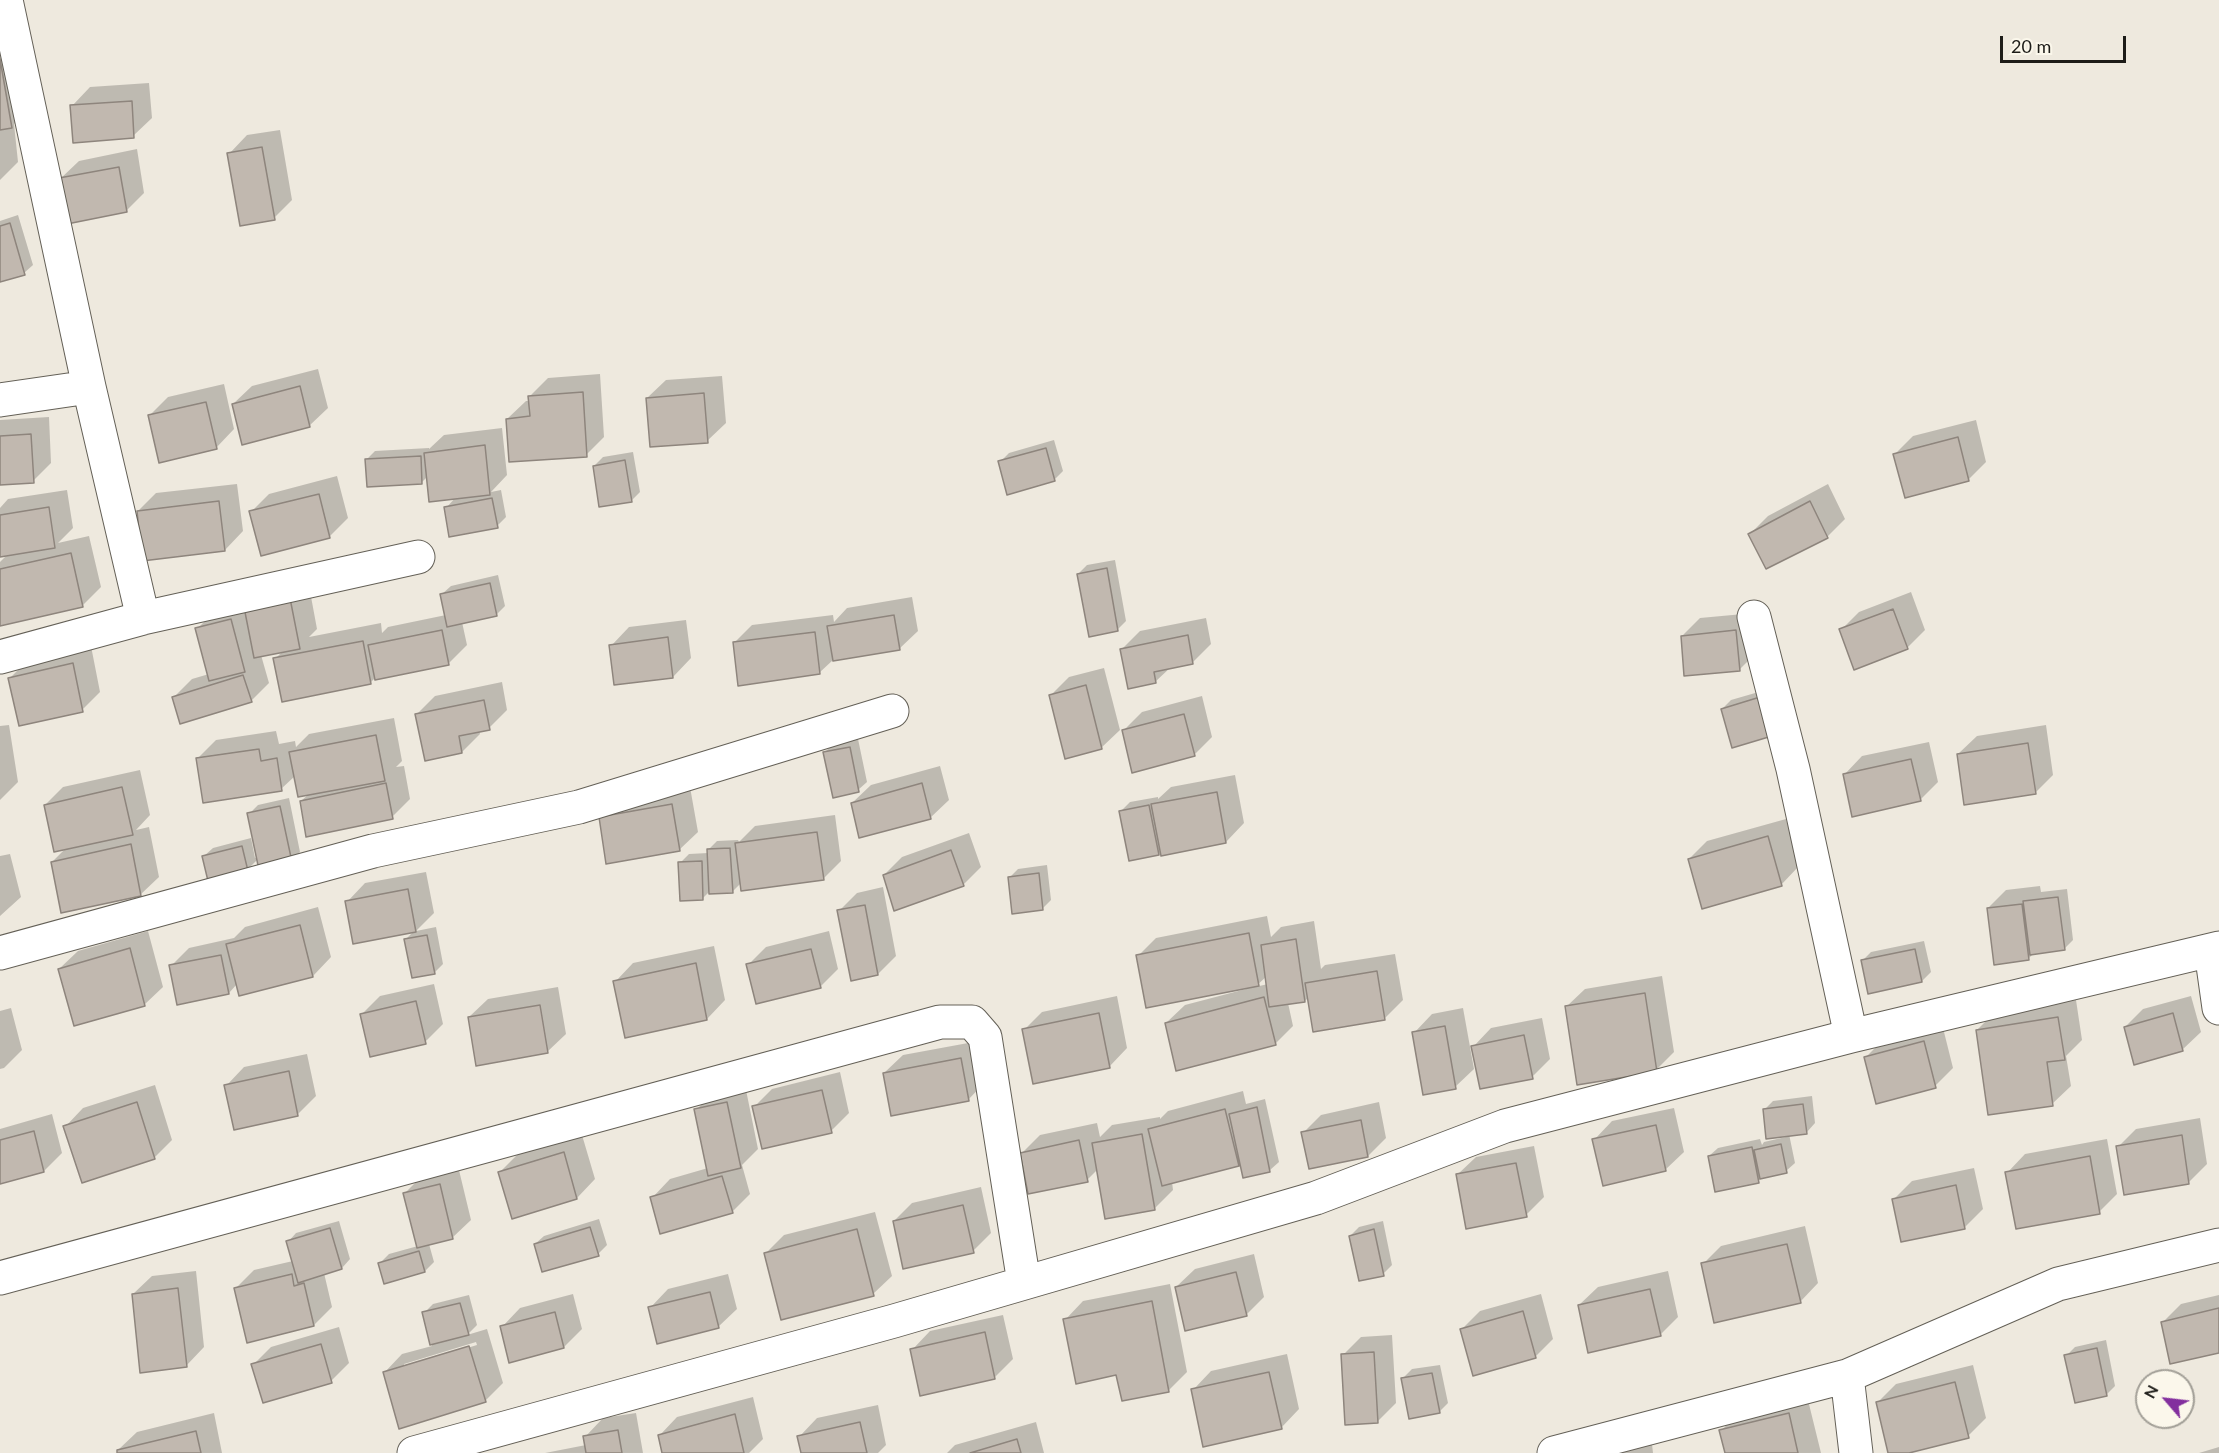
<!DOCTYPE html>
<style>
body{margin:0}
#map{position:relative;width:2219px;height:1453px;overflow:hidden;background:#eee9de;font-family:Lato,sans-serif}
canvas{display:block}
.north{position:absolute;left:2135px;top:1369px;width:60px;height:60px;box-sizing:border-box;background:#fbf7eb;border:2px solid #a29f97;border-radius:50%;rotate:298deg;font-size:16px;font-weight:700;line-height:24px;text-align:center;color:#1d1c18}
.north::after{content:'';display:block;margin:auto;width:21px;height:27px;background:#832f9e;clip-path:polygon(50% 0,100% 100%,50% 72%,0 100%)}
.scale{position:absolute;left:2000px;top:36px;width:126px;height:27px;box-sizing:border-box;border:3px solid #1d1c18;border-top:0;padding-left:8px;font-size:18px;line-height:21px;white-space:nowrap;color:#1d1c18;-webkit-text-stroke:4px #fbf7eb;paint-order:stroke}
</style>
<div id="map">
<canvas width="2219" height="1453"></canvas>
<div class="north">N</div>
<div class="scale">20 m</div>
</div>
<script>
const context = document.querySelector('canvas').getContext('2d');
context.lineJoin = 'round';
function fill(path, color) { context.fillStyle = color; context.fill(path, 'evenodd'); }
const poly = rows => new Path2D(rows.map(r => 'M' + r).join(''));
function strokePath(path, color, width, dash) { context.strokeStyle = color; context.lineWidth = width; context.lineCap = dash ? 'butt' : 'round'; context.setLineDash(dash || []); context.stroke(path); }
fill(poly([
 [0,43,29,109,14,124,18,162,0,180],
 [149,83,152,118,133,136,72,106,90,87],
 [280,130,292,200,274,218,229,154,247,135],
 [137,149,144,193,126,211,60,179,79,161],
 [18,215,33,265,24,273,0,280,0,221],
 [318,369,328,408,309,426,233,404,252,386],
 [600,374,604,437,586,455,507,419,526,401,530,401,530,396,548,378],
 [722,376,726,423,707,441,647,398,666,380],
 [224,384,234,429,216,448,150,415,168,397],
 [49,417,51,463,33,481,0,483,0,420],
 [1976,420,1986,462,1968,480,1895,454,1913,436],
 [502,428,507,475,491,492,501,490,506,517,497,526,446,508,456,497,428,476,422,482,366,460,375,451,429,448,429,449,444,435],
 [1054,440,1063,471,1054,480,1000,462,1009,453],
 [633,452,640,492,631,501,594,466,603,457],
 [337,476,348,518,330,536,251,512,269,494],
 [237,484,243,531,225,550,138,511,156,493],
 [1828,484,1845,519,1827,537,1750,534,1768,516],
 [67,490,73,528,58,543,89,536,101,587,82,606,0,621,0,562,8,554,0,555,0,508,8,499],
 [1115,560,1126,621,1117,630,1078,574,1087,565],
 [307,575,317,629,309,637,381,623,382,633,388,627,446,615,442,594,451,586,498,575,505,606,496,615,462,622,467,645,449,663,375,678,370,683,275,659,283,651,261,655,269,683,251,701,174,697,192,679,209,674,197,629,215,611],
 [1911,592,1925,630,1907,648,1841,630,1859,612],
 [912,597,918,631,899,649,833,660,819,673,734,643,752,625,833,615,834,622,847,608],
 [1754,613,1758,651,1739,670,1682,636,1700,618],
 [1206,618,1211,644,1193,662,1171,667,1155,682,1121,650,1140,631],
 [686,620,691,658,673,677,611,646,629,627],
 [91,646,100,692,82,710,10,678,28,660],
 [1104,668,1120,730,1101,748,1051,695,1069,677],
 [502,682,507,710,489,728,479,730,480,734,462,752,417,714,435,696],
 [1769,689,1780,726,1722,709,1731,700],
 [1202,696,1212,737,1194,755,1123,731,1142,712],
 [394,718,402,761,396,767,404,766,410,799,392,817,301,801,309,794,295,776,281,789,197,759,216,740,276,731,279,744,295,741,296,747,309,734],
 [9,725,18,782,0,800,0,726],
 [2046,725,2053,775,2035,793,1958,754,1977,736],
 [858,739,867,782,858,790,825,752,834,743],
 [1929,742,1938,782,1920,800,1844,775,1862,756],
 [940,766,949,800,930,818,852,803,871,785],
 [140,770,150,815,136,830,149,827,159,877,140,895,52,862,66,848,45,805,63,787],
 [1235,775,1244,823,1226,842,1161,851,1158,854,1121,811,1130,802,1158,797,1158,799,1171,787],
 [690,787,698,832,679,850,600,817],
 [289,798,300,852,291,861,258,859,247,870,204,856,213,848,251,838,255,858,258,857,249,814,258,805],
 [835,815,841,861,823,879,741,883,732,892,711,890,703,898,680,863,689,854,708,853,708,850,717,841,738,840,739,842,755,826],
 [1786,819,1799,866,1781,885,1689,859,1707,841],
 [969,833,981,867,963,885,884,875,902,857],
 [10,854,21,897,0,916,0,856],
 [1047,865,1051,900,1042,909,1009,878,1018,869],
 [426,872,434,913,416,931,436,927,443,964,434,973,405,940,414,931,347,902,365,883],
 [2040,886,2041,892,2067,889,2073,940,2064,949,2034,953,2029,958,1988,908,2006,890],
 [883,887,896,956,878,974,839,911,857,893],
 [318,907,331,957,313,976,240,994,237,984,229,993,171,966,189,948,234,938,245,927],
 [1267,916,1271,937,1281,927,1314,921,1321,969,1325,965,1395,954,1403,1000,1384,1019,1309,997,1305,1001,1288,1003,1293,1026,1275,1044,1166,1023,1185,1005,1246,989,1245,987,1138,956,1156,938],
 [1267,976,1268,984,1255,987],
 [148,931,163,987,144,1005,59,969,78,951],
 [829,931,838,969,820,987,748,965,766,947],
 [1924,941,1931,972,1922,981,1862,961,1871,952],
 [714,946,725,1000,707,1019,615,982,633,963],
 [1662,976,1674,1052,1656,1070,1566,1007,1585,989],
 [434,984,443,1024,425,1042,362,1014,380,996],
 [558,987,566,1034,547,1052,469,1017,488,999],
 [1117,996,1127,1048,1109,1067,1024,1030,1042,1012],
 [2191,996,2201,1032,2182,1050,2125,1027,2143,1009],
 [2076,1000,2082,1040,2066,1056,2071,1086,2052,1104,1977,1030,1995,1012],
 [11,1008,22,1050,4,1068,0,1069,0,1011],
 [1463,1008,1474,1069,1455,1087,1414,1033,1432,1014],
 [1542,1018,1550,1059,1532,1077,1473,1047,1491,1028],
 [1942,1024,1953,1068,1935,1086,1865,1058,1884,1039],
 [979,1041,986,1081,968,1100,884,1073,903,1055],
 [307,1054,316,1096,298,1114,226,1086,244,1067],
 [840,1072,849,1113,831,1131,754,1107,772,1089],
 [155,1085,172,1140,154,1158,65,1127,83,1108],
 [745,1085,758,1149,742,1165,750,1194,732,1212,652,1198,670,1179,708,1168,696,1110,714,1092],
 [1243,1091,1246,1104,1265,1099,1279,1162,1270,1170,1245,1176,1241,1162,1239,1165,1172,1182,1173,1190,1155,1208,1098,1169,1087,1180,1022,1153,1040,1135,1097,1123,1100,1137,1112,1125,1160,1117,1160,1119,1168,1111],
 [1812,1096,1815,1123,1807,1132,1789,1134,1795,1163,1786,1171,1762,1177,1758,1181,1709,1156,1718,1148,1760,1139,1762,1145,1764,1142,1786,1137,1764,1110,1773,1101],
 [1379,1102,1386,1138,1368,1156,1303,1133,1321,1115],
 [1674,1108,1684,1152,1665,1170,1594,1140,1612,1121],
 [52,1114,62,1153,44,1171,0,1182,0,1129],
 [2200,1118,2207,1164,2189,1182,2118,1147,2136,1129],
 [582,1135,595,1179,577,1198,513,1217,500,1172,518,1154],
 [2107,1139,2117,1194,2099,1212,2007,1173,2025,1154],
 [1534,1146,1544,1197,1526,1215,1457,1175,1476,1157],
 [458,1166,471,1220,452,1238,429,1244,434,1262,425,1271,385,1282,380,1263,389,1254,418,1246,405,1193,423,1175],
 [1974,1168,1983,1209,1965,1227,1894,1199,1912,1181],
 [981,1187,991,1233,973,1251,894,1221,912,1203],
 [875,1212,892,1276,873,1294,766,1253,784,1235],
 [599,1219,607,1245,598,1254,535,1244,544,1236],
 [339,1221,350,1259,342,1268,324,1273,332,1307,314,1325,236,1288,254,1270,293,1261,288,1242,296,1233],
 [1383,1221,1392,1265,1383,1274,1350,1236,1359,1227],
 [1805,1226,1818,1283,1800,1302,1703,1264,1721,1246],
 [1254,1254,1264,1297,1246,1315,1176,1287,1195,1269],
 [196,1271,204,1347,186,1366,133,1294,152,1276],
 [1668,1271,1678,1317,1660,1335,1579,1305,1598,1287],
 [728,1274,737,1309,718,1327,650,1308,668,1289],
 [1170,1284,1187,1372,1169,1390,1065,1320,1083,1301],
 [573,1294,582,1329,564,1347,502,1327,520,1308],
 [1541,1294,1553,1339,1535,1357,1462,1329,1480,1311],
 [469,1295,477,1325,467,1335,487,1329,503,1383,485,1401,384,1373,402,1354,432,1346,424,1313,433,1304],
 [476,1342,477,1345,404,1367,404,1364],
 [2219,1295,2219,1351,2163,1322,2181,1304],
 [1003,1315,1013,1359,994,1378,912,1350,930,1331],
 [339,1327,349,1363,331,1381,253,1365,271,1347],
 [1392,1335,1396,1403,1378,1421,1343,1355,1361,1337],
 [2106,1340,2115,1386,2106,1395,2066,1356,2075,1347],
 [1287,1354,1299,1409,1281,1428,1193,1390,1211,1371],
 [1440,1365,1448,1403,1439,1412,1403,1378,1412,1369],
 [1973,1365,1986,1418,1968,1436,1903,1453,1890,1453,1878,1402,1896,1384],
 [1807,1396,1821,1453,1726,1453,1721,1431,1739,1412],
 [753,1397,763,1439,749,1453,664,1453,659,1436,677,1417],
 [878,1405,886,1445,878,1453,802,1453,799,1437,817,1418],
 [214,1413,222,1453,119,1453,118,1450,137,1432],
 [636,1413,643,1453,545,1453,586,1445,585,1437,603,1418],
 [1036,1422,1044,1453,947,1453,955,1445],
 [1652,1444,1653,1453,1606,1453],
 [2219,1447,2219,1453,2199,1453]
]), '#0003');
const building = poly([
 [0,59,12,128,0,130,0,59],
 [132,101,134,138,73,143,70,105,132,101],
 [262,147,275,220,240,226,227,153,262,147],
 [119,167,127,212,67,224,59,178,119,167],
 [10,223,25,275,0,282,0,226,10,223],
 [300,386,310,427,242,445,232,404,300,386],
 [583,392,587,457,509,462,506,419,530,416,528,396,583,392],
 [704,393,708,443,650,447,646,398,704,393],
 [206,402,217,449,159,463,148,415,206,402],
 [31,434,34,483,0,485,0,436,31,434],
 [1958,437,1969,481,1905,498,1893,454,1958,437],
 [485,445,490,495,429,502,424,453,485,445],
 [1046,448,1055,481,1007,495,998,461,1046,448],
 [421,456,422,484,367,487,365,459,421,456],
 [625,460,632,502,599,507,593,466,625,460],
 [319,494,330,538,261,556,249,511,319,494],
 [492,498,498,528,449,537,444,507,492,498],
 [219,501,225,551,142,561,137,511,219,501],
 [1810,501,1828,538,1766,569,1748,534,1810,501],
 [49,507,55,548,0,557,0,515,49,507],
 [71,553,83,607,0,626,0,569,71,553],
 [1107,568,1118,631,1089,637,1077,574,1107,568],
 [490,583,497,616,447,627,440,594,490,583],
 [289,593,300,649,254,658,243,602,289,593],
 [1893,609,1908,649,1854,670,1839,629,1893,609],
 [894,615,900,650,833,661,827,626,894,615],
 [231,619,245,672,209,681,195,628,231,619],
 [442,630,449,665,375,680,368,645,442,630],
 [1736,630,1740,671,1684,676,1681,636,1736,630],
 [815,632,820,674,738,686,733,642,815,632],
 [1188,635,1193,664,1154,672,1156,683,1128,689,1120,649,1188,635],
 [668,637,673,678,614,685,609,645,668,637],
 [363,641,371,684,282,702,273,658,363,641],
 [73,663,83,712,19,726,8,678,73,663],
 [243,675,252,702,180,724,172,697,243,675],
 [1086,685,1102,749,1065,759,1049,695,1086,685],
 [1760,697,1772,736,1732,748,1721,709,1760,697],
 [484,700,490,730,459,736,462,753,425,761,415,714,484,700],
 [1184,714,1195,756,1132,773,1122,730,1184,714],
 [376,735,385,781,298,797,289,752,376,735],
 [2028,743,2036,794,1964,805,1957,754,2028,743],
 [850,747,859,792,833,798,823,752,850,747],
 [259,749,261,761,277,758,282,791,203,803,196,758,259,749],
 [1911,759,1921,801,1852,817,1843,774,1911,759],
 [386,783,393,819,306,837,300,801,386,783],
 [922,783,931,819,859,838,851,803,922,783],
 [122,787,133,835,54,852,44,805,122,787],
 [1217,792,1226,843,1161,856,1151,804,1217,792],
 [672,804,680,851,606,864,599,817,672,804],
 [1149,805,1159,855,1129,861,1119,811,1149,805],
 [280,806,292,862,259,870,247,813,280,806],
 [817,832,824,880,741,891,735,843,817,832],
 [1768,836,1782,886,1702,909,1688,859,1768,836],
 [131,844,141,896,61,913,51,862,131,844],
 [242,846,248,871,208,881,202,856,242,846],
 [730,848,733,893,709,894,707,849,730,848],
 [951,850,964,886,894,911,883,875,951,850],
 [702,861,703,900,680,901,678,862,702,861],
 [1039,873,1043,910,1012,914,1008,877,1039,873],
 [408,889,416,932,353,944,345,901,408,889],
 [2058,897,2065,950,2030,955,2023,901,2058,897],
 [2022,904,2029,960,1994,965,1987,908,2022,904],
 [865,905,878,975,851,981,837,910,865,905],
 [300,925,313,977,239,996,226,944,300,925],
 [1249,933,1259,986,1146,1008,1136,955,1249,933],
 [427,935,435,974,412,978,404,939,427,935],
 [1296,939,1305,1002,1269,1007,1261,945,1296,939],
 [130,948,145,1006,74,1026,58,969,130,948],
 [811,949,821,988,756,1004,746,964,811,949],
 [1915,949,1922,982,1868,994,1861,960,1915,949],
 [221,955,229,994,177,1005,169,965,221,955],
 [696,963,707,1020,625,1038,613,981,696,963],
 [1377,971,1385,1020,1313,1032,1305,983,1377,971],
 [1645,993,1657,1072,1577,1085,1565,1006,1645,993],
 [1264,997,1276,1045,1176,1071,1165,1023,1264,997],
 [416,1001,426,1044,370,1057,360,1014,416,1001],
 [540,1005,548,1053,476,1066,468,1017,540,1005],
 [1099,1013,1110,1068,1033,1084,1022,1029,1099,1013],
 [2173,1013,2183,1051,2134,1065,2124,1027,2173,1013],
 [2058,1017,2065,1060,2047,1062,2053,1106,1988,1115,1976,1030,2058,1017],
 [1445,1026,1456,1089,1423,1095,1412,1032,1445,1026],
 [1524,1035,1533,1079,1480,1089,1471,1046,1524,1035],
 [1924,1041,1936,1088,1876,1104,1864,1057,1924,1041],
 [961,1058,969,1101,891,1116,883,1073,961,1058],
 [289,1071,298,1116,234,1130,224,1085,289,1071],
 [822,1090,832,1133,762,1149,752,1106,822,1090],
 [137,1102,155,1159,82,1183,63,1126,137,1102],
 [727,1102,741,1168,708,1176,694,1109,727,1102],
 [1803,1104,1807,1134,1766,1139,1763,1109,1803,1104],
 [1257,1107,1270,1172,1243,1178,1229,1114,1257,1107],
 [1225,1109,1239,1166,1162,1186,1148,1129,1225,1109],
 [1361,1120,1368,1157,1309,1169,1301,1132,1361,1120],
 [1656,1125,1666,1171,1603,1186,1592,1139,1656,1125],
 [34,1131,44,1172,0,1184,0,1140,34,1131],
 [1142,1134,1155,1210,1105,1219,1092,1143,1142,1134],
 [2182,1135,2189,1184,2124,1195,2116,1146,2182,1135],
 [1079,1140,1088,1182,1028,1194,1020,1153,1079,1140],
 [1781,1144,1787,1173,1760,1179,1754,1150,1781,1144],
 [1752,1147,1759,1183,1715,1192,1708,1156,1752,1147],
 [564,1152,577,1199,512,1219,498,1172,564,1152],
 [2090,1156,2100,1214,2016,1229,2005,1172,2090,1156],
 [1516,1163,1527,1217,1466,1229,1456,1174,1516,1163],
 [722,1176,733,1213,660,1234,650,1197,722,1176],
 [440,1184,453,1239,417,1248,403,1193,440,1184],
 [1956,1185,1965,1229,1901,1242,1892,1199,1956,1185],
 [963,1205,974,1253,903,1269,893,1221,963,1205],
 [590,1227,599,1256,542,1272,534,1244,590,1227],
 [330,1228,342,1269,298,1283,286,1241,330,1228],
 [857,1229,874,1296,781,1320,764,1253,857,1229],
 [1374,1229,1384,1276,1359,1281,1349,1236,1374,1229],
 [1787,1244,1801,1303,1714,1323,1701,1263,1787,1244],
 [419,1251,425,1272,384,1284,378,1263,419,1251],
 [1236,1272,1247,1316,1185,1331,1175,1287,1236,1272],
 [292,1274,294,1286,304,1283,314,1326,247,1343,234,1288,292,1274],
 [178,1288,187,1367,140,1373,132,1294,178,1288],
 [1650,1289,1661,1336,1588,1353,1578,1305,1650,1289],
 [710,1292,719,1328,657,1344,648,1307,710,1292],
 [1152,1301,1169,1392,1122,1401,1116,1375,1076,1384,1063,1319,1152,1301],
 [460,1303,469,1335,430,1345,422,1312,460,1303],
 [2219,1308,2219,1353,2170,1364,2161,1322,2219,1308],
 [1523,1311,1536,1358,1473,1376,1460,1329,1523,1311],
 [555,1312,564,1348,509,1363,500,1326,555,1312],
 [985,1332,995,1379,920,1396,910,1349,985,1332],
 [321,1344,332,1383,263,1403,251,1364,321,1344],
 [469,1346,486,1402,399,1429,383,1372,469,1346],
 [2097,1348,2107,1396,2075,1403,2064,1355,2097,1348],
 [1374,1352,1378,1423,1345,1425,1341,1354,1374,1352],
 [1269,1372,1282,1429,1203,1447,1191,1389,1269,1372],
 [1432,1373,1440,1413,1409,1419,1401,1378,1432,1373],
 [1955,1382,1969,1438,1909,1453,1888,1453,1876,1402,1955,1382],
 [1789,1413,1798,1453,1725,1453,1719,1430,1789,1413],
 [735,1414,744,1453,662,1453,658,1435,735,1414],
 [860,1422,867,1453,801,1453,797,1436,860,1422],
 [618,1430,622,1453,586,1453,583,1436,618,1430],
 [196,1431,201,1453,117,1453,117,1450,196,1431],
 [1017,1439,1021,1453,970,1453,1017,1439]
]);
fill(building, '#c1b8af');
strokePath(building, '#8e857d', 1.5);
const minor = poly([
 [6,0,89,387,143,618],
 [0,400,89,387],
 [1754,617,1793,769,1851,1036],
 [0,657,143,618,418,557],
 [2211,951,2219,1008],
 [0,953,373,851,579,807,892,711],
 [0,1278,940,1022,972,1022,985,1037,1024,1283],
 [1847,1376,1856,1453],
 [414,1453,894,1321,1316,1198,1505,1126,1851,1036,2219,948],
 [1554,1453,1847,1376,2058,1284,2219,1245]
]);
strokePath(minor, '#646057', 35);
strokePath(minor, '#fff', 33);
</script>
